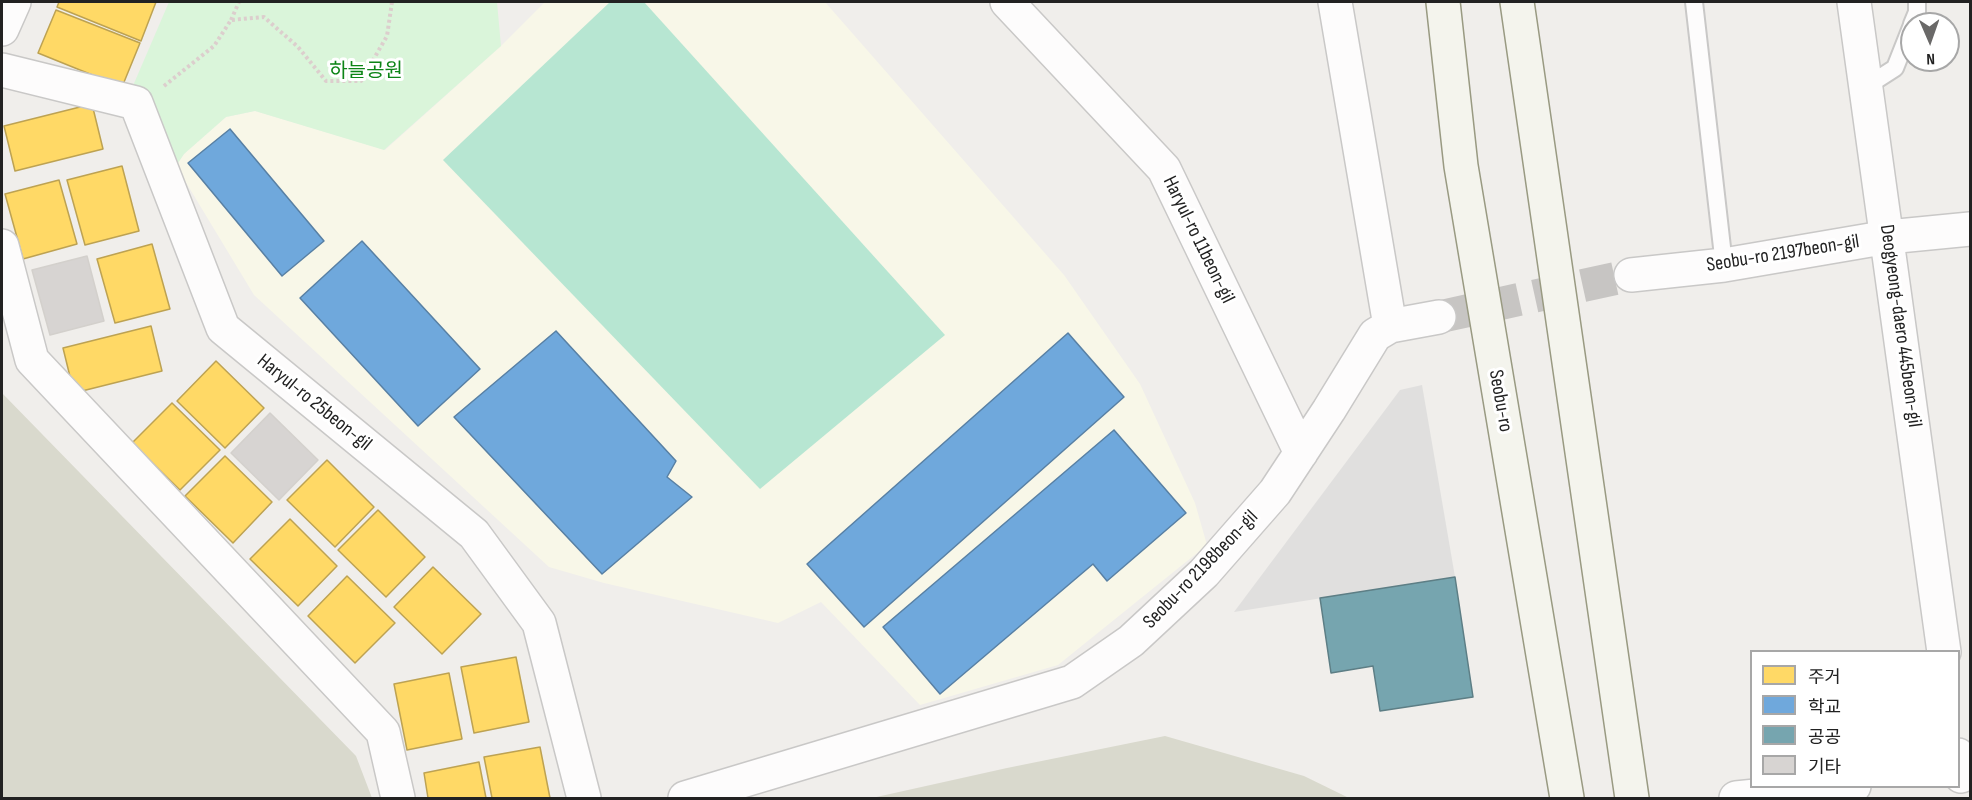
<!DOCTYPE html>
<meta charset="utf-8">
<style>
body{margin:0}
#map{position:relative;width:1972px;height:800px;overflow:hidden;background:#f0eeeb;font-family:"Sofia Sans Condensed","Noto Sans KR",sans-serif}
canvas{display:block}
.frame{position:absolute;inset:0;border:3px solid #222;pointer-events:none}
.legend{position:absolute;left:1750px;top:650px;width:210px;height:138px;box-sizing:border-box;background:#fff;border:2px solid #a7a7a7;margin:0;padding:8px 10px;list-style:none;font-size:18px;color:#222}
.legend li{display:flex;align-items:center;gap:12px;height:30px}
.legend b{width:30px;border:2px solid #a7a7a7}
.north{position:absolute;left:1900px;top:12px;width:60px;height:60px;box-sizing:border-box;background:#fff;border:2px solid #a7a7a7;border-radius:50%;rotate:178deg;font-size:16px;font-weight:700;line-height:24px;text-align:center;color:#222}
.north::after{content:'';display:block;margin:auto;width:21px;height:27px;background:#6a6968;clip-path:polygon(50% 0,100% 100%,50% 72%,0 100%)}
</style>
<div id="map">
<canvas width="1972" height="800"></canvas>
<div class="frame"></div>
<ul class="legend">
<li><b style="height:16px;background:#ffd966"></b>주거</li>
<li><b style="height:16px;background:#6fa8dc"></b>학교</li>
<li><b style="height:16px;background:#76a5af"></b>공공</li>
<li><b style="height:16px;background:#d7d4d2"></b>기타</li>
</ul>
<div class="north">N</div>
</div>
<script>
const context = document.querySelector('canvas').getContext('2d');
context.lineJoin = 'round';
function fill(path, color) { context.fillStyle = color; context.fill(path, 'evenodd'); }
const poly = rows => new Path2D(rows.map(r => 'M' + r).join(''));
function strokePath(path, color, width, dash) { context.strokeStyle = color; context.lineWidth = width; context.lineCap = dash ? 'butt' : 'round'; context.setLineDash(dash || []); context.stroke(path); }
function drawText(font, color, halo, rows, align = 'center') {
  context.font = font + ' "Sofia Sans Condensed","Noto Sans KR",sans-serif'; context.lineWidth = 6; context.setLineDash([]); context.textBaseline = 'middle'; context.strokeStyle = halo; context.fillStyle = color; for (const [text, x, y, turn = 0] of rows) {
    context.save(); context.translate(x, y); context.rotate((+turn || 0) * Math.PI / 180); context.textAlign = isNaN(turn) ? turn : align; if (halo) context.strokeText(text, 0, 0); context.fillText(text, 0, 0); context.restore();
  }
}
fill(poly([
 [545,2,825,2,1064,275,1140,384,1195,503,1207,545,1058,665,920,705,821,602,778,623,604,583,549,567,254,295,176,166,184,154,226,117,255,111,385,150,501,46]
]), '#f8f7e8');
fill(poly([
 [2,393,356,756,372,798,2,798],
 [1165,736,1304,776,1349,798,872,798,1007,768]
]), '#d9d9cd');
fill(poly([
 [169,2,497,2,501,46,384,150,255,111,226,117,184,154,176,166,132,88]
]), '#daf5da');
fill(poly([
 [610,2,644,2,945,335,760,489,443,160]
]), '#b7e6d2');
fill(poly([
 [1422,385,1455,577,1234,612,1400,390]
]), '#e0dfde');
const homes = poly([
 [59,2,156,2,141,41,57,7,59,2],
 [56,10,140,43,122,87,38,53,56,10],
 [92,104,103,149,15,171,4,126,92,104],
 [122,166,139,231,85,245,67,180,122,166],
 [59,180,77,244,23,259,5,194,59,180],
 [152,244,170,309,115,323,97,259,152,244],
 [151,326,162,371,74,393,63,348,151,326],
 [216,361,264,408,225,448,177,401,216,361],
 [172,403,220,450,180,490,132,443,172,403],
 [225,456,272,502,233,543,185,496,225,456],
 [327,460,374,507,335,547,287,500,327,460],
 [378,510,425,557,386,597,338,550,378,510],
 [290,519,337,566,298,606,250,559,290,519],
 [433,567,481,614,442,654,394,607,433,567],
 [347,576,395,623,355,663,308,616,347,576],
 [516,657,529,722,474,733,461,667,516,657],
 [449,673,462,739,407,750,394,684,449,673],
 [540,747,550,798,492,798,484,757,540,747],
 [479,762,486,798,428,798,424,773,479,762]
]);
fill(homes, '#ffd966');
strokePath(homes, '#bda252', 1.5);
const schools = poly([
 [230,129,324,241,282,276,188,163,230,129],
 [362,241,480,369,418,426,300,298,362,241],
 [556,331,676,461,667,477,692,497,602,574,454,417,556,331],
 [1068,333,1124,397,864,627,807,564,1068,333],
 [1114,430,1186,513,1107,581,1093,564,940,694,883,627,1114,430]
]);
fill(schools, '#6fa8dc');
strokePath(schools, '#5880a4', 1.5);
const public = poly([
 [1455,577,1473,697,1380,711,1373,666,1331,673,1320,598,1455,577]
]);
fill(public, '#76a5af');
strokePath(public, '#5d7e85', 1.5);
const building = poly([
 [87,256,104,321,50,335,32,270,87,256],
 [270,413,318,460,279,500,231,453,270,413]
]);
fill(building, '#d7d4d2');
strokePath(building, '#d3d0cc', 1.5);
strokePath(poly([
 [1439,317,1631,275]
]), '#c7c5c3', 33, [33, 16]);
const lane = poly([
 [1694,2,1724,265],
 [1912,24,1917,12,1917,2],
 [1867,86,1895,68,1912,25]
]);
const street = poly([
 [1007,2,1164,169,1301,453],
 [1335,2,1390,326],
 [1854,2,1944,652],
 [2,29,14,2],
 [2,70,136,103,223,328,474,534,539,623,584,798],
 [2,246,32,360,383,732,398,798],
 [1631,275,1724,265,1888,237,1970,229],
 [1958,755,1961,776],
 [685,798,1072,682,1131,641,1204,573,1275,492,1329,410,1375,335,1390,326,1439,317],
 [1736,798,1854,786]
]);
const secondary = poly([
 [1443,2,1461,166,1567,798],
 [1517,2,1632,798]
]);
strokePath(lane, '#c9c8c7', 20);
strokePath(street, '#c9c8c7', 36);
strokePath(secondary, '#999a82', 36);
strokePath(poly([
 [231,20,239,2],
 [164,86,214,46,231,20,264,17,298,47,326,81,361,81,387,36,392,2]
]), '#dccecd', 4, [3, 3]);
strokePath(lane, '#fdfcfc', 16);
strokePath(street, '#fdfcfc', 33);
strokePath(secondary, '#f4f4ed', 33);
drawText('20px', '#0c8416', '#fff', [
 ["하늘공원",366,72]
]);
drawText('20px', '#222', '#fff', [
 ["Haryul-ro 11beon-gil",1198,240,64],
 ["Seobu-ro 2197beon-gil",1783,254,-9],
 ["Deogyeong-daero 445beon-gil",1900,326,82],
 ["Seobu-ro",1500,401,80],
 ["Haryul-ro 25beon-gil",314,403,39],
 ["Seobu-ro 2198beon-gil",1201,570,-46]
]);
</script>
